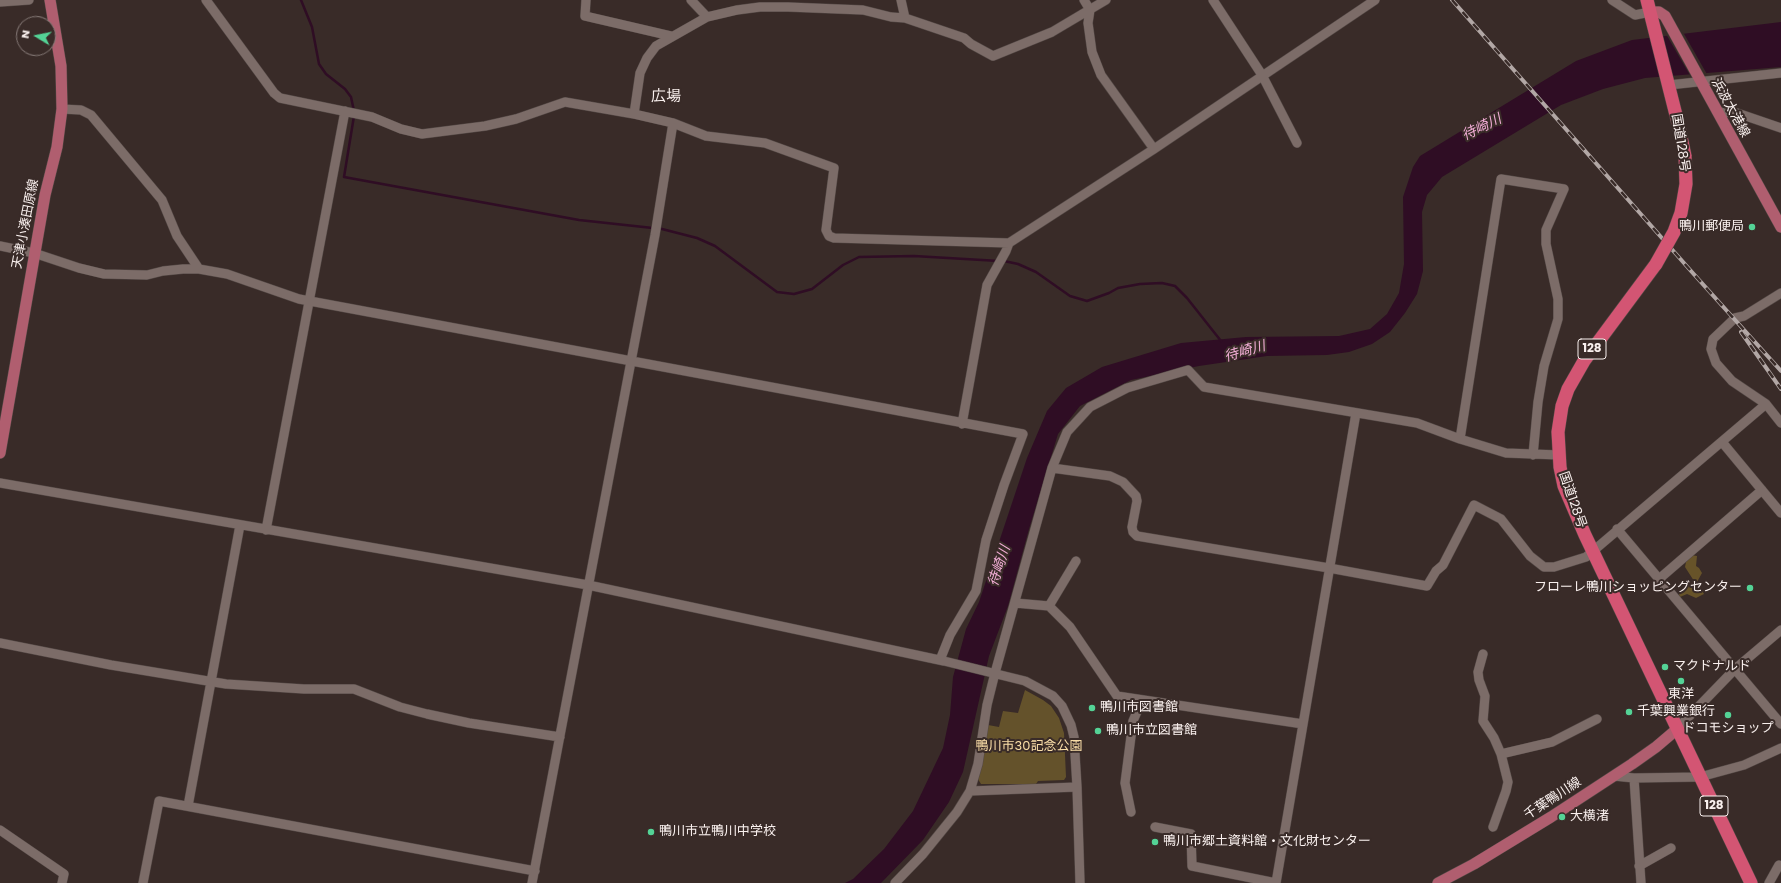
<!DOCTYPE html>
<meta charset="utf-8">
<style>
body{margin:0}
#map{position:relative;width:1781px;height:883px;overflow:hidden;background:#392b28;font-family:Poppins,sans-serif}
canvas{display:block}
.north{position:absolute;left:16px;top:16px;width:40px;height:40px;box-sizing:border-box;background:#392b28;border:1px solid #867a77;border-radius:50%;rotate:280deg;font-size:11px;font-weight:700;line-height:16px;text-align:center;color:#f9f0ee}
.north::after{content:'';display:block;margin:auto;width:14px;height:18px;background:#54d396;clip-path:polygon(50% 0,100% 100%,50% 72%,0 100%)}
</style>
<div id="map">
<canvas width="1781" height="883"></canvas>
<div class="north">N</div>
</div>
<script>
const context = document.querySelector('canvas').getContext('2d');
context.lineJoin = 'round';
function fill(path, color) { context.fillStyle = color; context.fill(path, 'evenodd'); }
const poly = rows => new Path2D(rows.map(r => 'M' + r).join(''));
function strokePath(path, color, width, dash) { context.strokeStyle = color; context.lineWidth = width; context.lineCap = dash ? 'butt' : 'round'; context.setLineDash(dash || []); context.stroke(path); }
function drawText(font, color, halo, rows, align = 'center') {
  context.font = font + ' Poppins,"Noto Sans JP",sans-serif'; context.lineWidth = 4; context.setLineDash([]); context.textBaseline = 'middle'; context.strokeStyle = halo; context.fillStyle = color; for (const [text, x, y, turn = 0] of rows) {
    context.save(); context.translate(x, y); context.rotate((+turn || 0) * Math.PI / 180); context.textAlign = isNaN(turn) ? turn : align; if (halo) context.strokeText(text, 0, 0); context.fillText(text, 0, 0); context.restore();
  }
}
fill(poly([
 [1025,690,1043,700,1051,706,1059,718,1064,733,1066,777,1064,780,1038,781,1036,784,981,784,978,779,988,725,999,727,1003,711,1018,713]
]), '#64522b');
fill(poly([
 [1691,555,1697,556,1696,566,1699,568,1702,573,1697,582,1704,594,1696,598,1687,594,1680,597,1679,595,1680,592,1694,581,1685,567,1686,562]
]), '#675329');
fill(poly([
 [1781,22,1781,67,1645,78,1603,89,1561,105,1442,177,1427,195,1422,212,1423,271,1417,294,1405,313,1390,332,1372,344,1349,352,1327,355,1267,356,1199,366,1131,380,1080,406,1058,434,1029,529,1008,606,989,656,963,772,949,802,923,840,881,883,845,883,853,879,884,849,913,811,943,748,950,715,953,677,966,629,979,602,1027,458,1047,411,1066,388,1102,367,1181,343,1246,337,1339,336,1370,329,1387,314,1399,293,1404,264,1403,197,1413,167,1420,156,1576,61,1632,40]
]), '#2f0d24');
fill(poly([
 [1683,32,1708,76,1691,77,1666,34]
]), '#392b28');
strokePath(poly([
 [301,0,312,27,319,64,326,74,345,89,351,97,354,111],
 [354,116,344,177,579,220,662,229,697,238,715,246,777,292,794,294,812,289,843,265,859,257,914,256,999,261],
 [1004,261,1018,264,1036,272,1070,296,1087,301,1109,293,1118,288,1140,284,1162,283,1175,286,1187,298,1221,341]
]), '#2f0d24', 2.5);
const minor = poly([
 [206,0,274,93,280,98,372,117,401,129,422,134,485,126,516,119,565,102,634,114,673,123,706,136,765,143,834,168,826,230,829,236,834,238,1009,243,1154,149,1375,0],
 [586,0,585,16,671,36],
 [691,0,707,17],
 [901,0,905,18],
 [1084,0,1090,10,1088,23,1092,52,1101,75,1154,149],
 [1213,0,1262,75,1297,143],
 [1612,0,1635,15,1650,12],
 [0,2,29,0],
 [1669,85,1781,73],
 [62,109,81,110,91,115,162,200,177,236,199,269],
 [1717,112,1737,113,1781,128],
 [634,114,640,73,647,58,656,46,707,17,737,10,760,7,788,7,863,10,891,17,905,18,964,38,971,44,993,56,1052,32,1106,0],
 [0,246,34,253,79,268,104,274,147,275,163,271,183,269,199,269,227,274,299,299,1023,434,1004,485,986,540,976,591,950,635,940,660],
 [1781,293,1744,316,1735,318,1713,339,1711,349,1716,363,1732,381,1766,404,1781,423],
 [962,424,987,285,1006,251,1009,243],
 [1460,439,1501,179,1564,189,1546,230,1546,244,1558,299,1558,319,1544,366,1538,402,1533,455],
 [1722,442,1781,513],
 [1052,468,1110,476,1123,482,1136,496,1137,501,1132,527,1133,532,1137,536,1329,568,1427,586,1436,571,1443,565,1474,505,1501,519,1530,556,1544,567,1554,567,1586,557,1766,404],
 [0,483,588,585,944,661,1025,681,1053,696,1062,706,1071,725,1074,737,1077,787,1080,883],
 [1617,529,1781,724],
 [266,530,345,111],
 [1659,579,1762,490],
 [1015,603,1049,606,1070,627,1117,696,1303,724],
 [1049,606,1076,561],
 [0,643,111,665,226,684,304,689,354,689,400,707,427,714,469,723,560,737],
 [1483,654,1478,672,1479,680,1485,696,1483,721,1494,738,1501,754,1508,782,1506,791,1493,827],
 [1676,730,1735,669,1781,630],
 [1501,754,1552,742,1597,719],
 [1614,776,1634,778,1700,777,1744,765,1781,748],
 [1634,778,1641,883],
 [970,791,1077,787],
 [188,806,240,525],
 [1131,812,1125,783,1133,721,1142,700],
 [1155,827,1191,834,1192,866,1276,883],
 [0,830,64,874,62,883],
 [1639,866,1671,848],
 [143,883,159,801,535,871],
 [532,883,655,235,673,123],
 [895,883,923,854,957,812,970,791,978,764,987,705,995,673,1052,468,1067,432,1090,407,1127,388,1188,370,1204,387,1417,423,1460,439,1506,453,1559,455],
 [1276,883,1356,413],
 [1769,883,1779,865]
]);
const major = poly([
 [1650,12,1659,12,1665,16,1781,227],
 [0,453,45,195,57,147,62,109,61,66,50,0],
 [1438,883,1474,864,1551,817,1632,764,1656,747,1676,730]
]);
const highway = poly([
 [1647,0,1679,127,1685,156],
 [1656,264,1584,361,1568,389,1562,406,1558,432,1560,467,1564,486,1585,535,1751,883]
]);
strokePath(minor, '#544946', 10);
strokePath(major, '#544946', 12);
strokePath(highway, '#544946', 14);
strokePath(minor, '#7c6c68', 9);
strokePath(major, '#b05e6f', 11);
strokePath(highway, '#d35573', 13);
const rail = poly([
 [1452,0,1691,271,1781,371],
 [1741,332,1781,389]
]);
strokePath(rail, '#b2a7a5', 4);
strokePath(rail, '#392b28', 2.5, [8]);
const highwayBridge = poly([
 [1656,264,1674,232,1681,213,1686,184,1685,156]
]);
strokePath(highwayBridge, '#544946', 14, []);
strokePath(highwayBridge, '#d35573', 13);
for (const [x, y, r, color] of [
 [1752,227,4,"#54d396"],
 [1750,588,4,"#54d396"],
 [1665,667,4,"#54d396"],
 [1681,681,4,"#54d396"],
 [1092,708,4,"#54d396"],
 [1629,712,4,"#54d396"],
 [1728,715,4,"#54d396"],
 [1098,731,4,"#54d396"],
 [1562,817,4,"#54d396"],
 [651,832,4,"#54d396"],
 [1155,842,4,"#54d396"]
]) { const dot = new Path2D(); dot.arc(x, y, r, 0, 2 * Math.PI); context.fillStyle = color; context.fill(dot); strokePath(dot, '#392b28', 1.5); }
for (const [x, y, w] of [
 [1592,349,28],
 [1714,806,28]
]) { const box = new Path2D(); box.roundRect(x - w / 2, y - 10, w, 20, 3); context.fillStyle = '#392b28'; context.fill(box); strokePath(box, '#f9f0ee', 1); }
drawText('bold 12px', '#f9f0ee', null, [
 ["128",1592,349],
 ["128",1714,806]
]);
drawText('13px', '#f9f0ee', '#392b28', [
 ["浜波太港線",1730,108,61],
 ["国道128号",1680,143,81],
 ["天津小湊田原線",26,224,-79],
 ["国道128号",1572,500,71],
 ["千葉鴨川線",1553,799,-33]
]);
drawText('13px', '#f9f0ee', '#392b28', [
 ["鴨川郵便局",1744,227,"right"],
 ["フローレ鴨川ショッピングセンター",1742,588,"right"],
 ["マクドナルド",1673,667],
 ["東洋",1681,695,"center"],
 ["鴨川市図書館",1100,708],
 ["千葉興業銀行",1637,712],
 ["ドコモショップ",1728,729,"center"],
 ["鴨川市立図書館",1106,731],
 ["大横渚",1570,817],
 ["鴨川市立鴨川中学校",659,832],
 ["鴨川市郷土資料館・文化財センター",1163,842]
], 'left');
drawText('13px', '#fadea8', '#392b28', [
 ["鴨川市30記念公園",1029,747]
]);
drawText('italic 14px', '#f2add6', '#392b28', [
 ["待崎川",1482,128,-26],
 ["待崎川",1245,352,-16],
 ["待崎川",1000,566,-72]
]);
drawText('15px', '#f9f0ee', '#392b28', [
 ["広場",666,97]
]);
</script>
